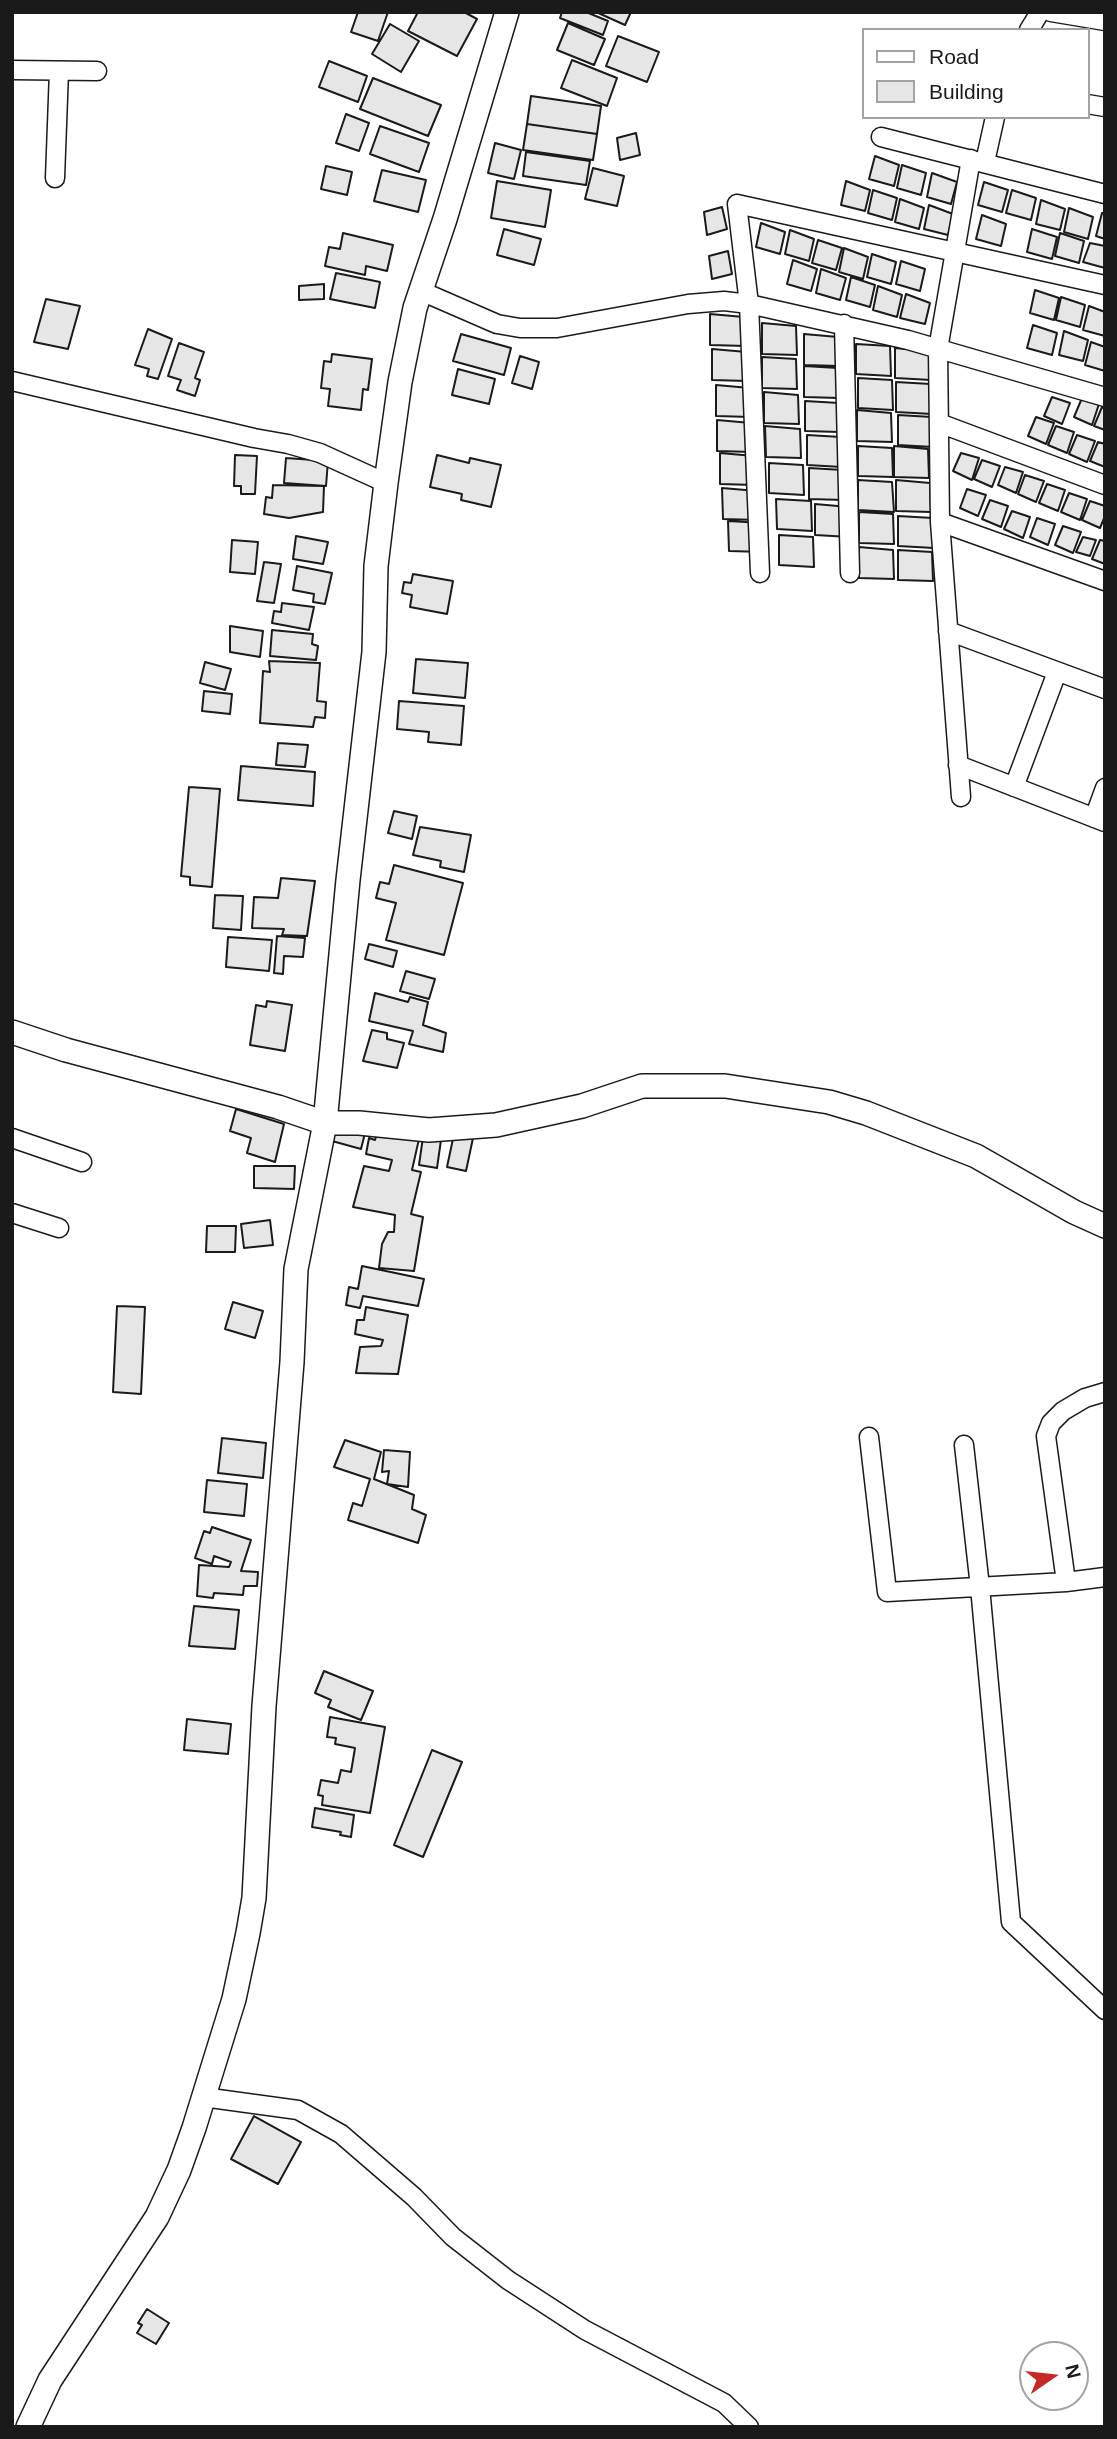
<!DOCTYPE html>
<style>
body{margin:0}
#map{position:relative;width:1117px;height:2439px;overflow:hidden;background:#fff;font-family:Arial,sans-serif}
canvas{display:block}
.frame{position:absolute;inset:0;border:14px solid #1a1a1a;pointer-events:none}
.legend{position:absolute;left:862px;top:28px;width:228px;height:91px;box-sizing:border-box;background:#fff;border:2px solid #a3a3a3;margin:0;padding:9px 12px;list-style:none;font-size:21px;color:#1a1a1a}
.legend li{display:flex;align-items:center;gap:14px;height:35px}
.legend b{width:35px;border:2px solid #a3a3a3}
.north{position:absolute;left:1019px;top:2341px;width:70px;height:70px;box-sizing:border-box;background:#fff;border:2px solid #a3a3a3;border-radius:50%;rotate:76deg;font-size:19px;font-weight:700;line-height:28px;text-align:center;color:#1a1a1a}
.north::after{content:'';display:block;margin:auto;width:24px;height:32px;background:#c62828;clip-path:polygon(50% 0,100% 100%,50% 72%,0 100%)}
</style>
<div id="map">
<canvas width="1117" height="2439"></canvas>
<div class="frame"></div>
<ul class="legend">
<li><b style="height:9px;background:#fff"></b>Road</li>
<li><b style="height:19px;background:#e6e6e6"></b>Building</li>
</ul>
<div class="north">N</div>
</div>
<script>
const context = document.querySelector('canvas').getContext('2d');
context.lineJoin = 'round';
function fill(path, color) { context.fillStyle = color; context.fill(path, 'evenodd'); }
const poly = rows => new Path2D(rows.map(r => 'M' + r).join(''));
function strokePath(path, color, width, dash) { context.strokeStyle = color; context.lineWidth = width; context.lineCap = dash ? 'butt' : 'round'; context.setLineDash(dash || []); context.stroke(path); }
const building = poly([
 [358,12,388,12,378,41,351,32,358,12],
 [418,12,464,12,477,19,457,56,408,31,418,12],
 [562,12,586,12,608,21,603,35,560,18,562,12],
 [596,12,631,12,625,25,596,12],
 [568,23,605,39,594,65,557,50,568,23],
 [390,24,419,41,401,72,372,54,390,24],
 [618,36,659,52,647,82,606,66,618,36],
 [572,60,617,78,607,106,561,88,572,60],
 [329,61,367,76,358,102,319,87,329,61],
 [373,78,441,105,428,136,360,109,373,78],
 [531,96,601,106,597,134,527,124,531,96],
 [346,114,369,123,359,151,336,143,346,114],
 [527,124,597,134,593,160,523,150,527,124],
 [380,126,429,143,419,172,370,154,380,126],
 [636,133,640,155,620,160,617,138,636,133],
 [495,143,521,150,514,179,488,173,495,143],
 [526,152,590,161,586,185,523,176,526,152],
 [875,156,899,165,894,186,869,179,875,156],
 [902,165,926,173,921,195,897,188,902,165],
 [326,166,352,172,347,195,321,189,326,166],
 [593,168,624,176,617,206,585,199,593,168],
 [382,170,426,180,418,212,374,201,382,170],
 [932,173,957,182,951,204,927,197,932,173],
 [497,181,551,190,545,227,491,218,497,181],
 [846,181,870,190,865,211,841,205,846,181],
 [984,182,1008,190,1002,212,978,205,984,182],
 [873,190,897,198,892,220,868,213,873,190],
 [1012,190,1036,198,1031,220,1006,213,1012,190],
 [900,199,924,208,919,229,895,222,900,199],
 [1041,200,1065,209,1060,230,1036,224,1041,200],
 [929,205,953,214,948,235,924,229,929,205],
 [722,207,727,229,707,235,704,212,722,207],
 [1069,208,1093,217,1088,239,1064,232,1069,208],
 [1102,213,1105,214,1105,239,1096,236,1102,213],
 [982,215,1006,224,1001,246,976,239,982,215],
 [761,223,785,232,780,254,756,247,761,223],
 [504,229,541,239,534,265,497,255,504,229],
 [1032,229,1057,237,1052,259,1027,252,1032,229],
 [790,230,814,239,809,261,785,254,790,230],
 [343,233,393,245,387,271,366,266,365,275,325,266,329,247,340,249,343,233],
 [1060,233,1084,241,1079,263,1055,256,1060,233],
 [818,240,842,248,836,270,812,263,818,240],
 [1090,243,1105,246,1105,268,1083,262,1090,243],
 [844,248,868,257,863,279,839,272,844,248],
 [728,251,732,274,712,279,709,256,728,251],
 [872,254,896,262,891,284,867,277,872,254],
 [793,260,817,269,811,291,787,284,793,260],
 [901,261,925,269,920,291,896,284,901,261],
 [821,269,846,278,840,300,816,293,821,269],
 [336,273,380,282,375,308,330,299,336,273],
 [851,277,875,285,870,307,846,300,851,277],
 [324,284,324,299,299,300,299,286,324,284],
 [878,286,902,295,897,317,873,310,878,286],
 [1035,290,1059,298,1054,320,1030,313,1035,290],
 [906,294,930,303,925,324,900,318,906,294],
 [1061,297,1085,305,1080,327,1056,320,1061,297],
 [46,299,80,306,68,349,34,342,46,299],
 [1089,306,1105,312,1105,336,1083,330,1089,306],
 [710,314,744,317,746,346,710,345,710,314],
 [762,323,796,326,797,355,762,354,762,323],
 [1033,325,1057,333,1052,355,1027,348,1033,325],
 [148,329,172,339,158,379,147,376,149,369,135,365,148,329],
 [1064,331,1088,340,1083,361,1059,355,1064,331],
 [461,334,511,348,504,375,453,361,461,334],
 [804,334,838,337,839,366,804,365,804,334],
 [1091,342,1105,347,1105,371,1085,365,1091,342],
 [179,343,204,352,195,378,200,380,195,396,177,390,181,380,168,376,179,343],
 [856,344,890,346,891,376,856,374,856,344],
 [895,348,929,351,931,380,895,378,895,348],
 [712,349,747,352,748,381,712,380,712,349],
 [332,354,372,359,368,390,363,389,361,410,328,406,330,389,321,388,324,361,331,362,332,354],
 [520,356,539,362,532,389,512,383,520,356],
 [762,357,796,359,797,389,762,388,762,357],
 [804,366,838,368,839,398,804,397,804,366],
 [458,369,495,379,489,404,452,395,458,369],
 [858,378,892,380,893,410,858,408,858,378],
 [896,382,931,384,932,414,896,412,896,382],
 [716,385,750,388,751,417,716,416,716,385],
 [764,392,798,395,799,424,764,423,764,392],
 [1052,397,1070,403,1062,424,1044,416,1052,397],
 [1082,398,1099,404,1092,425,1074,417,1082,398],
 [805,401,839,403,840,432,805,431,805,401],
 [1102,407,1105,408,1105,430,1094,426,1102,407],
 [857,410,891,413,892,442,857,441,857,410],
 [898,415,932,417,933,447,898,445,898,415],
 [1036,417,1054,423,1046,444,1028,436,1036,417],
 [717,420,751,423,752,452,717,451,717,420],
 [765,426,800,429,801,458,766,457,765,426],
 [1056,426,1074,432,1067,453,1048,445,1056,426],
 [807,435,841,437,842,467,807,465,807,435],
 [1077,435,1095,441,1087,462,1069,454,1077,435],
 [1098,442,1105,444,1105,467,1090,461,1098,442],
 [858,446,892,448,893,477,858,476,858,446],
 [894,446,928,449,929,478,894,477,894,446],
 [720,453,754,456,755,485,720,484,720,453],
 [961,453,979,458,972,480,953,471,961,453],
 [235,455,257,456,255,494,241,494,241,486,234,486,235,455],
 [437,455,469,463,470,458,501,465,491,507,461,500,462,494,430,487,437,455],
 [286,458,328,461,326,486,284,483,286,458],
 [982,460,1000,466,992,487,974,479,982,460],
 [769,463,803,465,804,495,769,493,769,463],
 [1005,467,1023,472,1016,493,998,485,1005,467],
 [809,468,843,470,844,500,809,499,809,468],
 [1025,475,1044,481,1036,502,1018,494,1025,475],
 [858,480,892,482,894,512,858,510,858,480],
 [896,480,930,483,931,512,896,511,896,480],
 [1047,484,1065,490,1058,511,1039,503,1047,484],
 [273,485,324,486,323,512,289,518,264,514,266,497,272,498,273,485],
 [722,488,757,491,758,520,723,519,722,488],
 [967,489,986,495,978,516,960,508,967,489],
 [1069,493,1087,499,1080,520,1061,512,1069,493],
 [776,499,811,501,812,531,777,529,776,499],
 [990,500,1008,506,1001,527,982,519,990,500],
 [1090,501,1105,506,1105,516,1100,528,1082,520,1090,501],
 [815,504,849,507,850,537,815,535,815,504],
 [1012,511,1030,517,1023,538,1004,529,1012,511],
 [859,512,893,514,894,544,859,543,859,512],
 [898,516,933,518,934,548,898,546,898,516],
 [1037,518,1055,524,1048,545,1030,537,1037,518],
 [728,521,763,523,764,552,729,551,728,521],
 [1063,526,1081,532,1073,553,1055,545,1063,526],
 [779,535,813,537,814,567,779,565,779,535],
 [296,536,328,542,323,564,293,559,296,536],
 [1083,537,1096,540,1090,556,1076,552,1083,537],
 [232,540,258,542,255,574,230,572,232,540],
 [1100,540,1105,541,1105,564,1092,559,1100,540],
 [859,547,893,550,894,579,859,578,859,547],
 [898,550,932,552,933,581,898,580,898,550],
 [264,562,281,564,274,603,257,601,264,562],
 [297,566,332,573,325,604,313,602,314,594,293,590,297,566],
 [413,574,453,581,447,614,410,607,412,595,402,593,404,582,411,583,413,574],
 [282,603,314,607,309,630,272,623,274,611,281,612,282,603],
 [230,626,263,631,260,657,230,652,230,626],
 [272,630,313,634,312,644,318,646,316,660,270,656,272,630],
 [416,659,468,663,465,698,413,693,416,659],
 [269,661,320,663,317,701,326,702,325,718,315,717,313,727,260,723,263,671,270,672,269,661],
 [205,662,231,669,225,690,200,683,205,662],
 [204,691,232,694,230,714,202,711,204,691],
 [399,701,464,706,461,745,428,742,429,732,397,729,399,701],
 [278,743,308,745,305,767,276,765,278,743],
 [241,766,315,772,313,806,238,800,241,766],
 [189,787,220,789,212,887,190,885,190,877,181,876,189,787],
 [394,811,417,816,412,839,388,833,394,811],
 [420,827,471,835,464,872,440,867,441,861,413,855,420,827],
 [394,865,463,883,444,955,386,940,396,903,376,898,380,882,389,884,394,865],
 [281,878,315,881,307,936,282,935,284,929,252,928,254,897,278,898,281,878],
 [215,895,243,896,241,930,213,928,215,895],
 [277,936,305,938,303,957,284,956,283,974,274,973,277,936],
 [228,937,272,940,269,971,226,967,228,937],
 [369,944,397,951,393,967,365,959,369,944],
 [406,971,435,979,429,999,400,991,406,971],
 [375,993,408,1002,410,997,428,1002,423,1025,446,1033,443,1052,409,1044,413,1031,369,1021,375,993],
 [267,1001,292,1005,285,1051,250,1045,256,1005,266,1007,267,1001],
 [372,1030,387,1033,387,1039,404,1043,397,1068,363,1061,372,1030],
 [236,1109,284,1124,275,1162,247,1153,251,1138,230,1131,236,1109],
 [337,1125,365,1133,361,1149,332,1141,337,1125],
 [379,1127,419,1139,412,1170,421,1172,411,1214,423,1217,414,1271,379,1268,382,1244,388,1232,394,1232,395,1215,353,1207,364,1166,389,1171,392,1160,366,1154,369,1138,375,1140,379,1127],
 [454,1134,473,1138,466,1171,447,1167,454,1134],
 [423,1137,441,1140,437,1168,419,1165,423,1137],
 [254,1166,295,1166,294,1189,254,1188,254,1166],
 [270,1220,273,1245,244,1248,241,1224,270,1220],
 [207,1226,236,1226,235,1252,206,1252,207,1226],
 [362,1266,424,1279,418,1306,363,1296,360,1308,346,1305,349,1287,358,1289,362,1266],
 [233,1302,263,1311,255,1338,225,1329,233,1302],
 [117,1306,145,1307,141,1394,113,1392,117,1306],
 [366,1307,408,1315,398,1374,356,1373,360,1347,381,1346,383,1340,355,1334,357,1320,364,1320,366,1307],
 [222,1438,266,1443,263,1478,218,1473,222,1438],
 [345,1440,381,1452,374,1479,414,1495,412,1509,426,1515,418,1543,348,1520,353,1503,362,1506,370,1479,334,1467,345,1440],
 [384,1450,410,1452,408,1487,387,1484,389,1471,382,1472,384,1450],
 [207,1480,247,1484,244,1516,204,1512,207,1480],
 [212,1527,251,1540,241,1571,258,1572,257,1586,244,1586,243,1595,214,1593,213,1598,197,1596,199,1565,229,1567,231,1562,214,1556,212,1564,195,1558,204,1531,210,1533,212,1527],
 [194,1606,239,1610,235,1649,189,1646,194,1606],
 [324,1671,373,1691,361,1720,328,1707,331,1700,315,1693,324,1671],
 [330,1717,385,1727,370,1813,322,1805,323,1796,318,1795,321,1780,338,1783,341,1770,351,1772,355,1748,335,1744,336,1738,327,1737,330,1717],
 [187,1719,231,1724,228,1754,184,1750,187,1719],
 [432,1750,462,1762,423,1857,394,1845,432,1750],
 [315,1808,354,1815,351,1837,340,1835,341,1832,312,1827,315,1808],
 [254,2116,301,2142,278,2184,231,2159,254,2116],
 [147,2309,169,2323,156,2344,137,2333,142,2325,138,2323,147,2309]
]);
fill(building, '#e6e6e6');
strokePath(building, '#1a1a1a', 2);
const minor = poly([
 [1051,12,1105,21],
 [1029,30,1040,12],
 [12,70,97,71],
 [1087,104,1105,107],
 [881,137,1105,194],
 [985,162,995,117],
 [55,178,59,71],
 [421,291,497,324,520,328,557,328,688,304,724,301,749,304,908,340,1105,397],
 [844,324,850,573],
 [12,381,254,438,288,444,320,453,386,483],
 [939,423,1105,485],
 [940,522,1105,581],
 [760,573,749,304,737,204,1105,285],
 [948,631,1105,689],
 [958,765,1105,822],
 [1014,787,1057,672],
 [961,797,940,522,938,349,971,159],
 [1094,818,1105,788],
 [12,1138,82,1162],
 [12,1213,59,1228],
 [869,1437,887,1592,1066,1582,1105,1577],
 [964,1445,980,1587,1011,1922,1105,2010],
 [1066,1582,1046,1436,1051,1423,1063,1411,1085,1398,1105,1392],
 [203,2097,298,2110,341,2134,414,2197,453,2237,508,2280,585,2330,724,2403,749,2427]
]);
const tertiary = poly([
 [12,1032,66,1050,278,1107,325,1123,359,1123,429,1130,496,1125,582,1106,642,1086,725,1086,829,1102,866,1113,976,1156,1074,1212,1105,1226],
 [28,2427,50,2380,157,2217,179,2170,194,2128,234,1999,248,1933,254,1898,264,1706,292,1362,296,1269,325,1123,348,880,374,652,376,566,386,483,400,382,415,308,445,219,507,12]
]);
strokePath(minor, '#1a1a1a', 21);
strokePath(tertiary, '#1a1a1a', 26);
strokePath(minor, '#fff', 18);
strokePath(tertiary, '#fff', 23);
</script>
